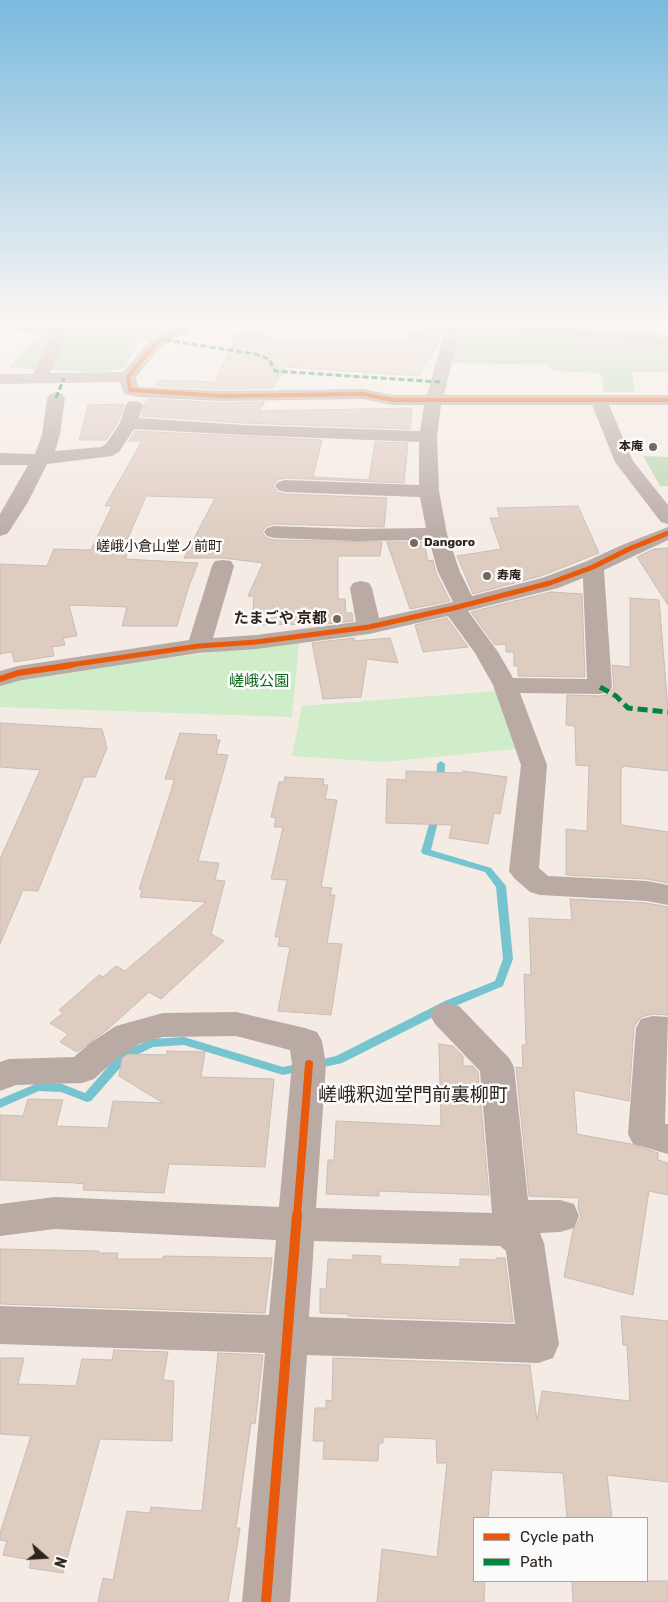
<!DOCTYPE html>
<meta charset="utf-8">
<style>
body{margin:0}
#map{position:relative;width:668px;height:1602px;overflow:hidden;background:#f4ebe4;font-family:Rubik,sans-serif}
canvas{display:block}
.legend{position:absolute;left:473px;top:1517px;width:175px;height:65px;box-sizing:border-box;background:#fbfbfb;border:1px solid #a9a5a1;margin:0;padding:6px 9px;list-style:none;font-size:15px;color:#2e231b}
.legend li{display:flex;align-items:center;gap:10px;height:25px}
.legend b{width:25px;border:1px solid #a9a5a1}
.north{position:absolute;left:20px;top:1532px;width:50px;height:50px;-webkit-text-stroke:4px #fbfbfb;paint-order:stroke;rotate:109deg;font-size:14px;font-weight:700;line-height:20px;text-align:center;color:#2e231b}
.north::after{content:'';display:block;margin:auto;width:18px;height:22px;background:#2e231b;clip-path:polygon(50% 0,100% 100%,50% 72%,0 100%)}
</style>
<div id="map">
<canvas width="668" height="1602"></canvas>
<ul class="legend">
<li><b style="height:6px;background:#e8590c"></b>Cycle path</li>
<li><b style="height:6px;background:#00873e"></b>Path</li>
</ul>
<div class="north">N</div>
</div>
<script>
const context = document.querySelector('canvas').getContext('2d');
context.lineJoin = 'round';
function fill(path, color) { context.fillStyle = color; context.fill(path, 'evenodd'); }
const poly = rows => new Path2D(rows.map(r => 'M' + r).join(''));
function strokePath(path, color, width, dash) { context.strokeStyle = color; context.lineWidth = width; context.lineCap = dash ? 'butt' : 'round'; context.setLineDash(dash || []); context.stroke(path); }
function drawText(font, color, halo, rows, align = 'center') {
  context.font = font + ' Rubik,"Noto Sans JP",sans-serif'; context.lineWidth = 5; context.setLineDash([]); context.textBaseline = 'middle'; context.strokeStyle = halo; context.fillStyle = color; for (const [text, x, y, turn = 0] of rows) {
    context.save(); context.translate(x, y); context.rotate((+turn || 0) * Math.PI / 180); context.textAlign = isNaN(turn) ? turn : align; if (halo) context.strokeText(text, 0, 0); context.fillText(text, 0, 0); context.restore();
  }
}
fill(poly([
 [299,642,292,717,0,707,0,685,19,676],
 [497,691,516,749,384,762,292,756,302,706]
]), '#cfedc8');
fill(poly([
 [0,320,174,320,173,327,166,335,139,343,124,369,99,372,9,368,42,329],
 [467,329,668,340,668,372,632,372,635,392,604,392,601,373,551,371,549,365,451,363,455,332],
 [643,456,668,457,668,486,660,486]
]), '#b9d7b2');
fill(poly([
 [441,761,445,764,444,783,440,786,436,783,437,764,441,761],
 [436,811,440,814,431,850,491,868,506,886,513,959,504,983,503,986,453,1007,342,1063,315,1069,311,1068,310,1065,311,1062,336,1056,445,1001,495,981,503,959,496,887,485,872,423,854,421,852,432,814,436,811],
 [184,1037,283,1067,302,1063,306,1064,307,1067,306,1070,283,1075,184,1045,153,1047,128,1059,91,1101,87,1102,61,1092,39,1091,0,1108,0,1099,38,1083,62,1084,85,1093,120,1053,152,1039,184,1037]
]), '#76c4d0');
const building = poly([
 [405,330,443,331,439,343,418,376,286,367,273,388,222,389,155,386,158,380,215,382,237,332,268,331,268,338,361,339,403,342,405,330],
 [148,399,222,403,265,402,259,411,412,408,410,429,243,423,142,416,144,404,148,399],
 [124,404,118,422,106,440,79,440,88,405,124,404],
 [135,431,322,440,313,477,369,480,375,442,408,443,404,483,285,478,277,480,273,486,277,492,285,494,387,498,384,527,274,524,266,526,262,532,266,538,274,540,382,542,380,556,338,556,338,599,345,599,346,613,352,613,353,621,308,626,308,624,252,625,254,596,248,596,263,563,223,558,184,558,215,498,146,496,128,538,134,538,125,559,198,563,189,586,177,626,122,626,127,607,69,605,77,636,63,638,65,645,52,647,54,656,14,662,12,652,0,654,0,564,47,566,54,549,91,550,112,506,105,506,142,441,129,441,135,431],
 [578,506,599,553,541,576,473,594,457,556,501,549,490,518,500,518,497,508,578,506],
 [387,542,424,542,428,561,433,560,436,573,450,601,410,609,387,542],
 [668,548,668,605,637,557,654,549,668,548],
 [551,592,582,594,585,677,518,676,518,666,514,666,514,652,506,652,506,644,495,645,471,612,551,592],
 [630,598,659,600,668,709,668,771,623,766,623,768,621,768,621,825,668,832,668,883,647,879,566,875,566,829,587,831,589,766,576,765,575,726,566,725,567,695,600,696,609,694,614,687,612,665,630,667,630,598],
 [447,618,468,647,423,652,415,625,447,618],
 [354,638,354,641,390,638,398,663,367,659,361,697,323,699,312,643,354,638],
 [0,723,102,729,107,748,95,777,84,777,38,891,23,890,0,944,0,859,40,770,0,767,0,723],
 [180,733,217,735,216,740,220,740,216,754,228,755,198,861,219,863,215,880,225,881,211,934,224,941,161,999,149,992,108,1029,77,1052,60,1042,68,1034,50,1023,63,1013,59,1010,99,975,103,977,116,966,125,971,206,902,140,897,142,890,139,889,172,788,174,779,165,779,180,733],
 [406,771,462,773,463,771,507,777,500,814,494,813,488,844,449,838,452,825,386,823,387,779,406,780,406,771],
 [285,777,324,779,323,785,328,785,325,799,337,800,321,887,332,888,330,895,335,895,327,943,342,944,331,1015,278,1011,290,947,278,946,280,937,275,937,287,880,271,879,283,827,274,827,276,818,271,817,279,782,284,782,285,777],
 [570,899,647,903,668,907,668,1015,653,1014,641,1017,634,1027,629,1101,574,1090,577,1134,631,1144,658,1153,658,1160,668,1163,668,1195,649,1191,633,1295,564,1277,573,1230,581,1217,578,1208,579,1198,529,1196,516,1067,523,1068,522,1045,526,1045,524,974,531,975,529,918,572,920,570,899],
 [439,1044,453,1046,463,1056,463,1066,473,1066,478,1072,489,1195,379,1191,379,1196,326,1194,328,1160,334,1160,336,1121,441,1126,439,1044],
 [167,1051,205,1052,201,1077,274,1079,265,1167,169,1164,164,1193,83,1190,84,1184,76,1183,0,1180,0,1115,23,1116,28,1099,63,1100,56,1126,108,1128,113,1101,163,1103,119,1076,122,1058,128,1054,167,1055,167,1051],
 [0,1249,99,1251,98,1253,118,1253,117,1259,163,1259,163,1256,272,1258,265,1313,0,1304,0,1249],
 [353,1255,381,1256,380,1264,460,1267,460,1259,497,1260,496,1258,505,1258,513,1322,348,1316,348,1314,320,1313,320,1289,326,1289,328,1259,353,1260,353,1255],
 [621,1316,668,1321,668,1482,607,1475,612,1518,567,1518,563,1473,492,1470,488,1518,474,1518,474,1581,485,1581,484,1602,377,1602,382,1549,437,1557,447,1463,437,1463,436,1439,383,1437,383,1443,379,1443,378,1461,323,1459,324,1441,313,1441,315,1408,326,1408,326,1400,332,1401,333,1358,530,1365,537,1421,542,1391,630,1401,627,1345,623,1345,621,1316],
 [114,1350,168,1352,163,1380,174,1381,172,1441,100,1439,63,1573,29,1568,31,1560,3,1555,7,1541,0,1540,0,1533,31,1436,0,1434,0,1358,24,1358,18,1384,76,1386,82,1359,112,1360,114,1350],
 [218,1353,263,1355,255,1424,251,1423,236,1528,240,1528,228,1602,98,1602,103,1578,113,1580,127,1511,150,1513,151,1507,202,1511,218,1353],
 [572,1581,668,1581,668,1602,573,1602,572,1581]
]);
fill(building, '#deccc0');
strokePath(building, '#c6bdb6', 1);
fill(poly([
 [0,320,66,326,69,329,50,373,123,372,148,342,182,324,187,326,190,329,187,332,160,348,136,377,138,387,222,391,363,389,393,395,427,395,445,329,324,325,317,320,499,322,668,335,668,345,460,330,444,395,668,395,668,405,609,405,633,461,668,505,668,524,661,522,615,462,592,405,441,405,437,437,439,491,447,534,460,572,472,596,542,578,585,562,622,545,668,527,668,540,604,570,612,687,609,692,600,694,520,693,547,765,539,868,548,876,647,881,668,885,668,905,647,901,540,895,530,892,514,878,509,871,521,765,493,685,475,653,448,616,369,634,256,649,199,653,22,680,0,686,0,671,18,666,189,640,212,566,215,561,223,560,231,561,234,566,213,638,256,635,356,622,350,588,353,583,361,581,369,583,372,588,379,618,453,602,438,572,429,540,354,541,274,538,267,536,264,532,267,528,274,526,354,529,426,528,420,497,285,492,278,490,275,486,278,482,285,480,419,485,419,442,243,435,134,429,119,452,112,456,47,464,28,502,10,530,7,534,0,536,0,514,28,465,0,465,0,453,35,454,42,435,47,398,50,394,56,393,62,394,65,398,60,435,55,451,101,447,106,444,120,423,125,406,128,402,134,401,140,402,143,406,139,418,243,425,420,431,424,405,393,405,363,399,222,401,139,397,124,394,120,382,0,384,0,374,33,374,52,333,0,329,0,320],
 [583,578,587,679,513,678,498,652,468,611,558,588,583,578],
 [447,1003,459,1006,509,1058,514,1067,528,1200,560,1200,574,1204,579,1216,574,1228,560,1232,540,1233,544,1243,559,1344,553,1358,538,1363,307,1355,290,1602,242,1602,265,1353,0,1344,0,1306,269,1315,276,1240,55,1229,0,1236,0,1204,55,1197,279,1207,292,1064,290,1050,236,1036,163,1037,139,1044,114,1061,94,1079,82,1083,16,1085,0,1091,0,1062,9,1059,74,1057,90,1043,116,1026,163,1013,236,1012,305,1028,317,1032,322,1041,326,1064,316,1208,492,1213,480,1071,435,1024,430,1015,435,1006,447,1003],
 [314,1241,500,1246,506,1251,515,1324,309,1317,314,1241],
 [653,1016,668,1017,665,1124,668,1124,668,1154,633,1144,628,1134,636,1028,641,1019,653,1016]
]), '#b9aaa3');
strokePath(poly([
 [165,340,255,354,269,359,275,371,440,382],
 [56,398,64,378]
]), '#00873e', 3, [6, 3]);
strokePath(poly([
 [600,687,616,696,628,708,668,712]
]), '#00873e', 5, [10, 5]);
strokePath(poly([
 [182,329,154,345,128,377,130,390,222,396,363,394,393,400,668,400]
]), '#e8590c', 4);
strokePath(poly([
 [63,666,199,646,256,642,369,627,454,608,550,583,593,567,629,549,668,533]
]), '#e8590c', 5);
strokePath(poly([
 [0,679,18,673,72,665]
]), '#e8590c', 6);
strokePath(poly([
 [297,1216,309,1064]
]), '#e8590c', 8);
strokePath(poly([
 [266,1602,297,1215]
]), '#e8590c', 10);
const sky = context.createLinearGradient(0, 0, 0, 545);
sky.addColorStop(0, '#7abade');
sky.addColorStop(0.59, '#faf6f3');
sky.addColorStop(1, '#faf6f300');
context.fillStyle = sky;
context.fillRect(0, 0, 668, 545);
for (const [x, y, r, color] of [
 [653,447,5,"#736961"],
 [414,543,5,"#736961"],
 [487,576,5,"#736961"],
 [337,619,5,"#736961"]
]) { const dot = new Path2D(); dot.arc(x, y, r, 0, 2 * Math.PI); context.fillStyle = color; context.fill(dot); strokePath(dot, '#fbfbfb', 2); }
drawText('bold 12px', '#2e231b', '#fbfbfb', [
 ["本庵",643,447,"right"],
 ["Dangoro",424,543],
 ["寿庵",497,576]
], 'left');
drawText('14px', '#2e231b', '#fbfbfb', [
 ["嵯峨小倉山堂ノ前町",159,547]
]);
drawText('bold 15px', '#2e231b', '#fbfbfb', [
 ["たまごや 京都",327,619]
], 'right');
drawText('15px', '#0b661c', '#fbfbfb', [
 ["嵯峨公園",259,682]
]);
drawText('19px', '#2e231b', '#fbfbfb', [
 ["嵯峨釈迦堂門前裏柳町",413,1096]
]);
</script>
